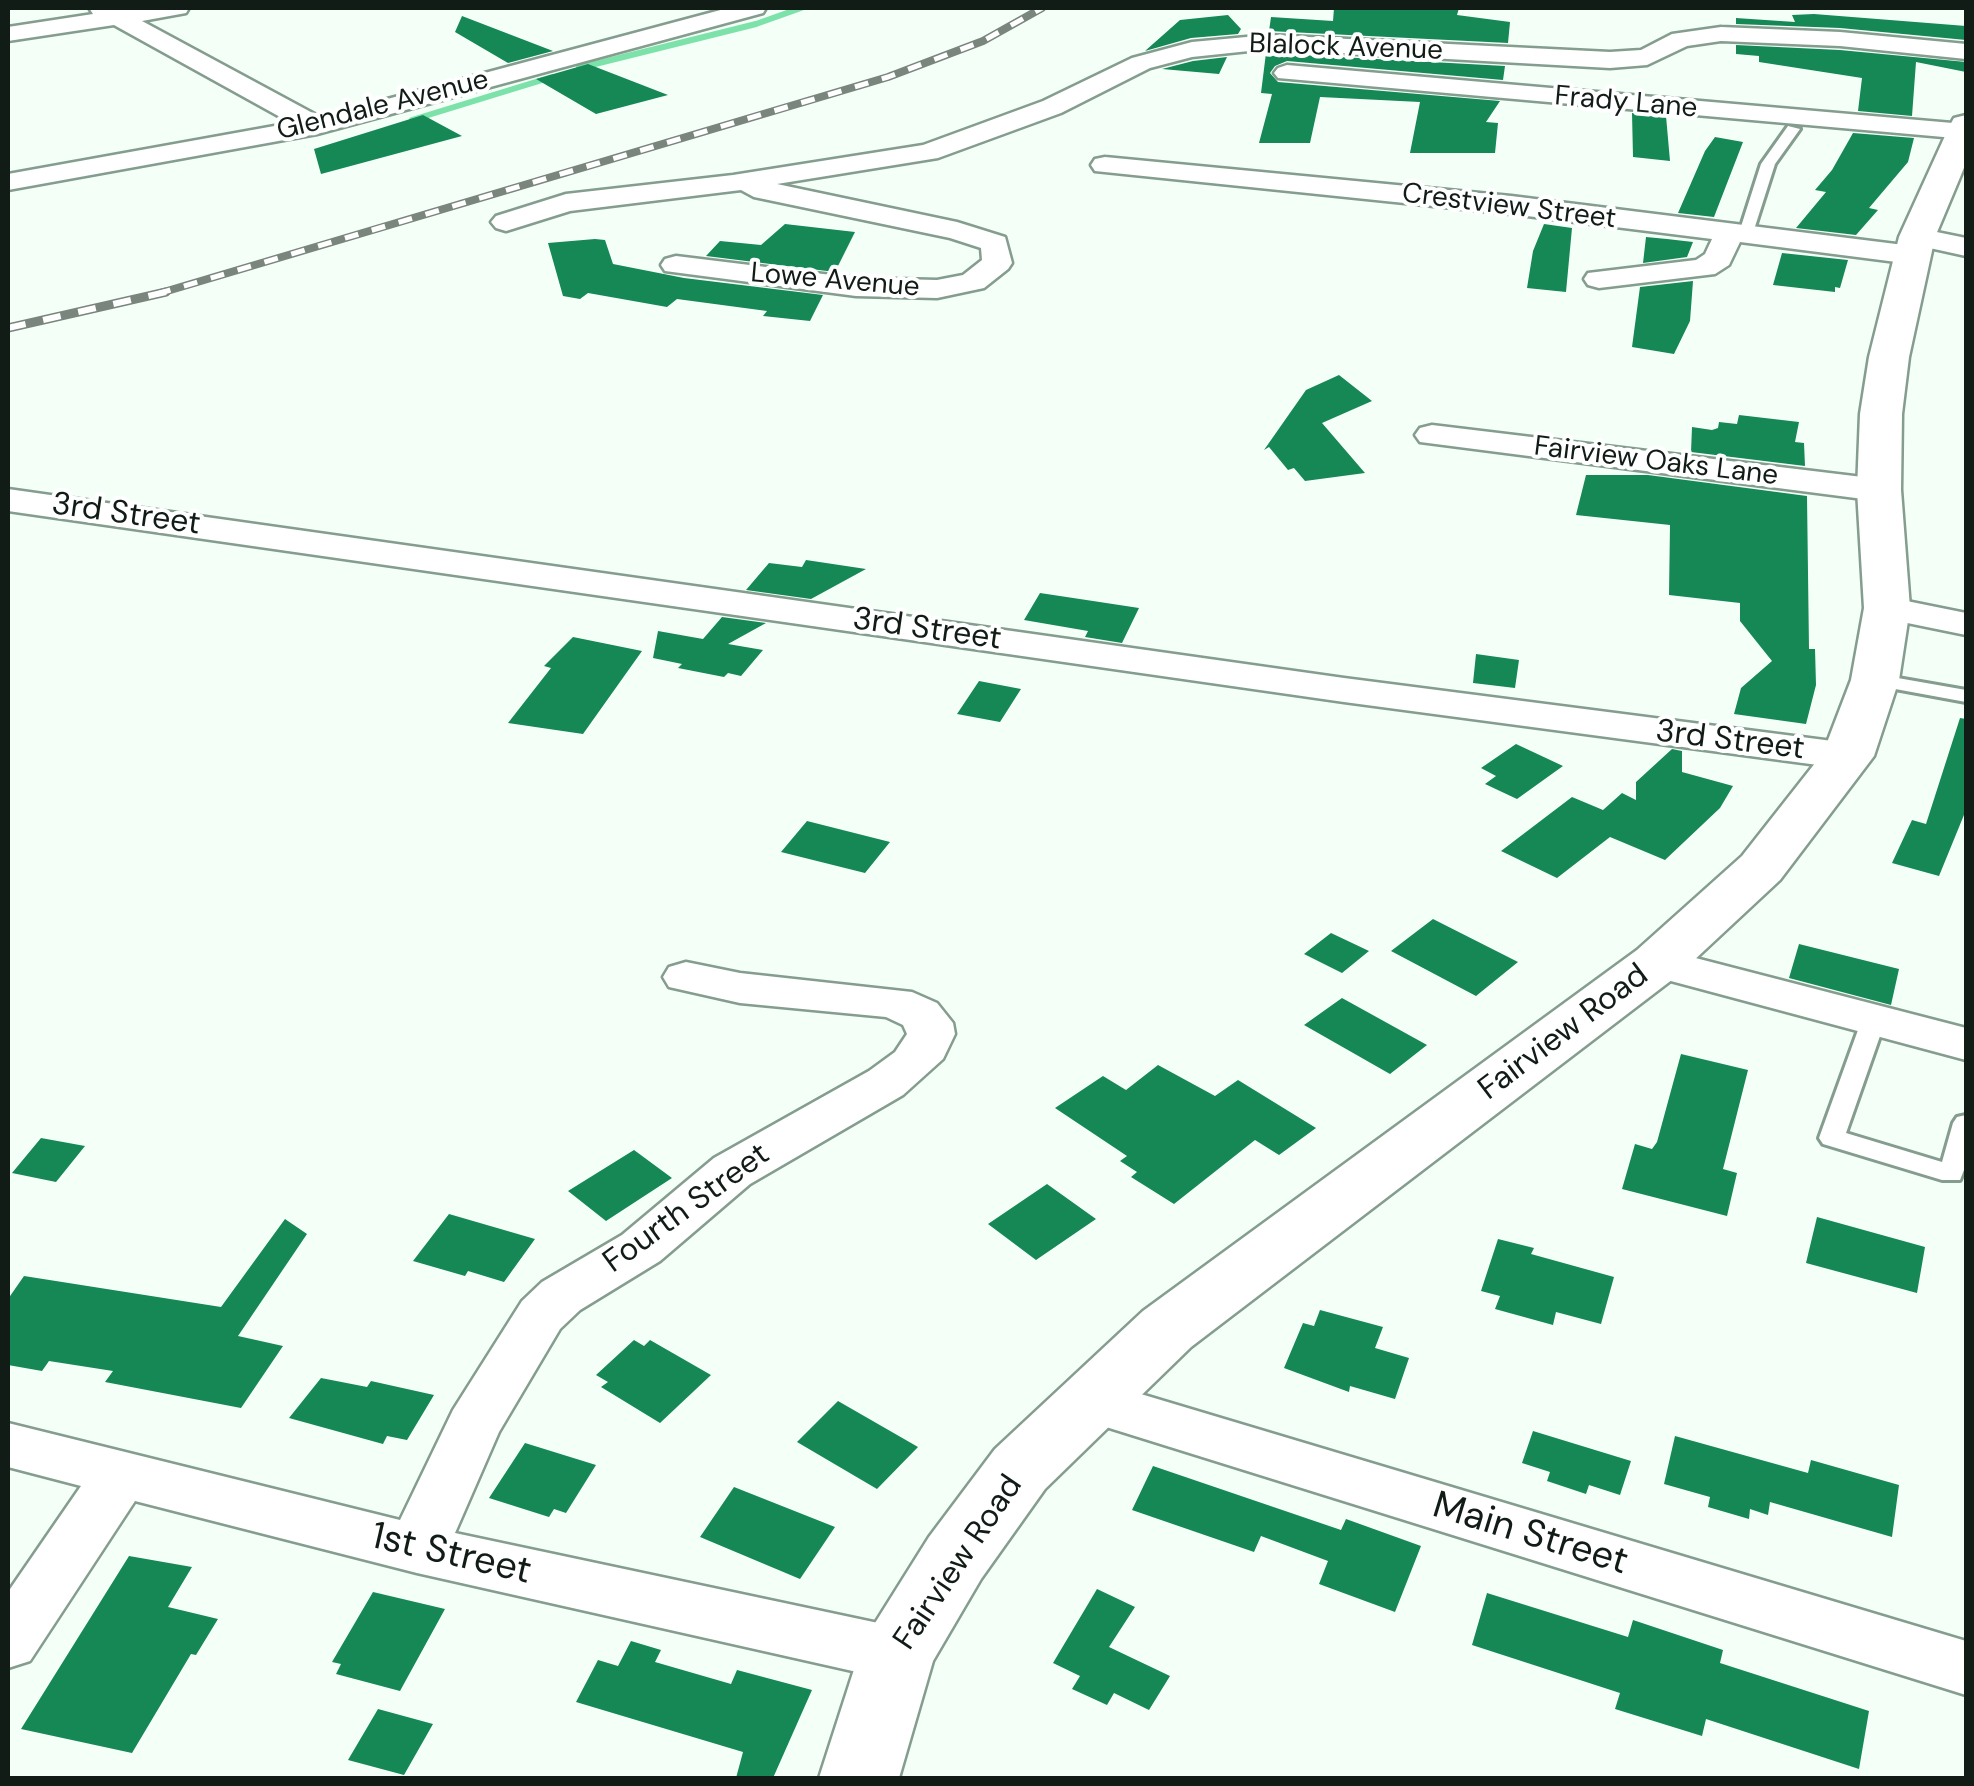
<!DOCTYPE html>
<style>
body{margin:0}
#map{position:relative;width:1974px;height:1786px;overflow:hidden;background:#f4fff8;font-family:"DM Sans",sans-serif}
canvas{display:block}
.frame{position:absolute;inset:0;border:10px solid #121c16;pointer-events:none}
</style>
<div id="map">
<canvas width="1974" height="1786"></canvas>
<div class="frame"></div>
</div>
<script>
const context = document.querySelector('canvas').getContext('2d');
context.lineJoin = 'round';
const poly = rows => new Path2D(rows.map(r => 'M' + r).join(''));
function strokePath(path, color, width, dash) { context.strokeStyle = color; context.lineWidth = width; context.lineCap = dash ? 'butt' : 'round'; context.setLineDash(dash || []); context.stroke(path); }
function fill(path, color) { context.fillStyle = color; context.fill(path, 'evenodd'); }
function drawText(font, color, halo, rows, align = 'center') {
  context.font = font + ' "DM Sans",sans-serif'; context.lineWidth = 8; context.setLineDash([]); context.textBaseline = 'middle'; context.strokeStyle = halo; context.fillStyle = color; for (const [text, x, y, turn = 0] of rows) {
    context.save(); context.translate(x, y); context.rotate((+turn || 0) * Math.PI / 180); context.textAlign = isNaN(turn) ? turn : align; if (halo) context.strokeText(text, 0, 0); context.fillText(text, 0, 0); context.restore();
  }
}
strokePath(poly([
 [579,68,756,24,801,8],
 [412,120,552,77]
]), '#7de2aa', 6);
fill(poly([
 [1334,8,1459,8,1457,15,1510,22,1508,43,1269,31,1271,17,1333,21],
 [1814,14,1966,26,1966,40,1840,28,1736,24,1736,18,1795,22,1792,15],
 [1228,15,1241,29,1238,34,1191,38,1145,51,1180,20],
 [462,16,553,51,508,63,455,32],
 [1736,45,1840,50,1966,62,1966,72,1916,62,1912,116,1858,111,1862,78,1759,62,1759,56,1736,54],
 [1266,53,1505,66,1503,80,1287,61,1275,66,1270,73,1278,82,1500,101,1486,122,1498,123,1495,153,1410,153,1420,102,1320,97,1310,143,1259,143,1272,94,1261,93],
 [1227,57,1219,74,1162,69,1193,61],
 [588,64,668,95,596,114,536,79],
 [1632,113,1666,116,1670,161,1633,157],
 [423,115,462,136,321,174,314,149],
 [1853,133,1914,138,1908,162,1869,208,1878,210,1856,235,1796,228,1826,192,1815,190,1832,170],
 [1715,137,1743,142,1714,217,1678,213,1705,151],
 [785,224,855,232,835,272,706,256,720,241,761,245],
 [1544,224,1572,228,1566,292,1527,288,1533,251],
 [1646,237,1667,239,1693,242,1687,257,1643,263],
 [595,239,605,240,613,264,684,278,823,295,810,321,763,316,767,311,677,299,667,307,588,293,580,299,563,296,548,243],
 [1782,253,1848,260,1840,288,1835,287,1835,292,1773,285],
 [1693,281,1690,321,1674,354,1632,347,1640,287],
 [1339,375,1372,401,1322,423,1365,473,1305,481,1294,468,1288,470,1269,447,1264,450,1306,390],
 [1739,415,1799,422,1795,442,1804,443,1805,466,1691,452,1692,427,1712,430,1718,428,1719,422,1737,424],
 [1586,475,1648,475,1807,496,1809,649,1815,649,1816,685,1806,724,1734,714,1741,688,1772,661,1740,621,1740,603,1669,595,1670,525,1576,515],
 [806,560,866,569,811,599,746,590,769,563,802,567],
 [1040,593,1093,601,1139,608,1122,643,1085,637,1088,631,1024,620],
 [722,617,766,623,728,644,763,650,741,676,728,673,724,677,678,668,682,664,653,658,658,631,703,639],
 [573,637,642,651,583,734,508,723,551,668,544,666],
 [1476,654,1519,660,1515,688,1473,683],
 [979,681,1021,689,1000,722,957,714],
 [1960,718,1966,719,1966,810,1939,876,1892,863,1912,820,1926,824],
 [1516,744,1563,766,1517,799,1485,784,1496,776,1481,768],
 [1672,749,1682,751,1682,772,1733,786,1720,808,1665,860,1610,837,1557,878,1501,851,1572,797,1603,810,1622,793,1636,800,1636,782],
 [807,821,890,842,865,873,781,852],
 [1433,919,1518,962,1476,996,1391,951],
 [1331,933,1369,951,1342,973,1304,954],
 [1799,944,1899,969,1891,1005,1789,978],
 [1342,998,1427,1045,1390,1074,1304,1025],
 [1681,1054,1748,1070,1723,1169,1737,1173,1727,1216,1622,1189,1635,1144,1652,1149,1657,1142],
 [1158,1065,1215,1096,1238,1080,1316,1128,1279,1155,1255,1140,1174,1204,1131,1177,1137,1172,1120,1161,1127,1156,1055,1108,1103,1076,1126,1090],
 [41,1138,85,1146,56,1182,12,1173],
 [634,1150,672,1178,606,1221,568,1191],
 [1047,1184,1096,1219,1036,1260,988,1224],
 [449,1214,535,1239,504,1282,468,1271,465,1276,413,1261],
 [1817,1217,1925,1247,1917,1293,1806,1263],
 [285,1219,307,1234,238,1336,283,1346,241,1408,105,1382,113,1371,49,1361,42,1371,8,1365,8,1299,24,1276,221,1307],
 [1498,1239,1534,1248,1531,1254,1614,1277,1601,1324,1556,1312,1553,1325,1495,1309,1500,1296,1481,1291],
 [1320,1310,1383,1327,1375,1348,1409,1358,1395,1399,1350,1386,1349,1392,1284,1368,1303,1323,1314,1326],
 [634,1340,644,1346,650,1340,711,1375,660,1423,601,1387,608,1382,596,1375],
 [321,1378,367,1387,371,1381,434,1395,407,1440,387,1436,383,1444,289,1418],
 [838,1401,918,1447,877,1489,797,1442],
 [1533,1431,1631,1461,1620,1495,1589,1485,1586,1494,1547,1481,1550,1472,1522,1463],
 [1675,1436,1808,1473,1811,1460,1899,1485,1892,1537,1770,1502,1768,1515,1750,1509,1749,1519,1708,1507,1710,1497,1664,1484],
 [525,1443,596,1465,566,1513,554,1509,549,1517,489,1498],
 [1153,1466,1341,1530,1346,1519,1421,1546,1395,1612,1319,1584,1328,1561,1261,1536,1254,1552,1132,1510],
 [734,1487,835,1527,800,1579,700,1537],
 [129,1556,192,1567,168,1607,218,1619,196,1655,191,1654,132,1753,21,1729],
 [1097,1589,1135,1607,1109,1647,1170,1676,1149,1710,1114,1693,1107,1705,1072,1689,1080,1676,1053,1663],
 [373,1592,445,1609,400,1691,336,1674,341,1664,332,1662],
 [1487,1593,1628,1637,1633,1620,1723,1650,1720,1663,1869,1711,1859,1769,1706,1719,1702,1736,1615,1709,1620,1693,1472,1645],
 [631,1641,661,1650,655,1662,731,1684,737,1670,812,1690,773,1778,736,1778,743,1752,576,1702,598,1660,618,1666],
 [378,1709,433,1724,404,1775,348,1760]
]), '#158856');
const service = poly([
 [1788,126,1800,129,1775,164,1752,236,1740,239,1738,236,1761,164,1788,126],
 [1875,674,1966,690,1966,702,1868,684,1865,680,1875,674],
 [1874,1011,1886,1019,1846,1133,1942,1162,1953,1123,1957,1117,1966,1115,1966,1165,1960,1180,1942,1180,1823,1144,1819,1138,1862,1019,1874,1011]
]);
const minor = poly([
 [89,8,189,8,186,13,142,21,320,117,728,8,766,8,763,13,317,134,8,190,8,174,291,123,114,25,8,41,8,27,93,14,89,8],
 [1721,27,1840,32,1966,44,1966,59,1840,46,1721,41,1687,46,1647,65,1610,68,1268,49,1192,57,1150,68,1061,113,938,158,777,184,957,222,1005,237,1012,263,1008,269,984,288,937,298,856,296,665,271,661,265,665,259,676,256,856,278,937,280,963,275,982,260,981,248,950,238,754,197,741,190,570,211,506,231,496,228,491,222,496,216,566,194,733,175,923,145,1043,101,1132,58,1192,42,1268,35,1610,52,1641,50,1672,34,1721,27],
 [1287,65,1964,124,1966,139,1278,78,1274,73,1278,68,1287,65],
 [1105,157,1511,196,1912,246,1923,249,1927,255,1923,261,1912,264,1740,242,1729,265,1715,274,1599,288,1588,285,1584,279,1588,273,1696,260,1705,254,1712,239,1511,214,1095,171,1091,165,1095,159,1105,157],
 [1917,228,1966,238,1966,256,1907,243,1902,237,1907,231,1917,228],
 [1432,425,1879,479,1892,482,1897,490,1892,498,1879,501,1420,442,1415,435,1420,428,1432,425],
 [8,489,1344,678,1848,743,1863,747,1869,756,1863,765,1848,769,1344,702,8,511,8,489],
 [1887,597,1966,613,1966,635,1873,616,1868,608,1873,600,1887,597],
 [1657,948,1966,1028,1966,1060,1641,973,1634,963,1641,953,1657,948],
 [686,962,740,973,912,992,937,1003,953,1023,955,1034,943,1059,903,1095,750,1184,660,1261,580,1310,560,1329,499,1432,455,1533,897,1627,919,1635,928,1654,919,1673,897,1681,417,1573,135,1501,30,1661,8,1668,8,1592,81,1486,8,1467,8,1423,400,1520,453,1410,522,1301,542,1282,622,1235,714,1158,869,1071,895,1052,907,1034,903,1025,886,1017,740,1003,669,987,663,977,669,967,686,962],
 [1094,1380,1966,1641,1966,1695,1074,1417,1065,1402,1074,1387,1094,1380]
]);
const secondary = poly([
 [1966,115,1966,163,1935,237,1909,357,1902,414,1901,490,1910,608,1899,680,1874,756,1780,880,1677,976,1191,1347,1045,1489,981,1579,933,1661,899,1778,819,1778,859,1654,870,1631,929,1537,995,1449,1143,1311,1637,950,1742,856,1823,753,1851,680,1864,608,1857,490,1860,414,1869,357,1899,237,1950,125,1954,118,1966,115]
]);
strokePath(service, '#849d8e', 6);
strokePath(minor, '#849d8e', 5);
strokePath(secondary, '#849d8e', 5);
fill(service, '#fff');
fill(minor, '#fff');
fill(secondary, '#fff');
const railFar1 = poly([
 [157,294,888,77,983,41,1042,8]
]);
const rail = poly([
 [8,328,166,292]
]);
strokePath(railFar1, '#7a857e', 8);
strokePath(rail, '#7a857e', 9);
strokePath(railFar1, '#fff', 5, [14]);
strokePath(rail, '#fff', 6, [18]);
drawText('28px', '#121c16', '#fff', [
 ["Blalock Avenue",1346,48,2],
 ["Frady Lane",1626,103,5],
 ["Glendale Avenue",383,106,-14],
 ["Crestview Street",1509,207,7],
 ["Lowe Avenue",835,281,5],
 ["Fairview Oaks Lane",1656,462,7]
]);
drawText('32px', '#121c16', '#fff', [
 ["3rd Street",126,515,8],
 ["3rd Street",927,630,8],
 ["3rd Street",1730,741,7],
 ["Fairview Road",1564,1033,-37],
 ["Fourth Street",687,1209,-36],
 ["Fairview Road",959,1563,-56]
]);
drawText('38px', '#121c16', '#fff', [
 ["Main Street",1530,1535,17],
 ["1st Street",451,1555,13]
]);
</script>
